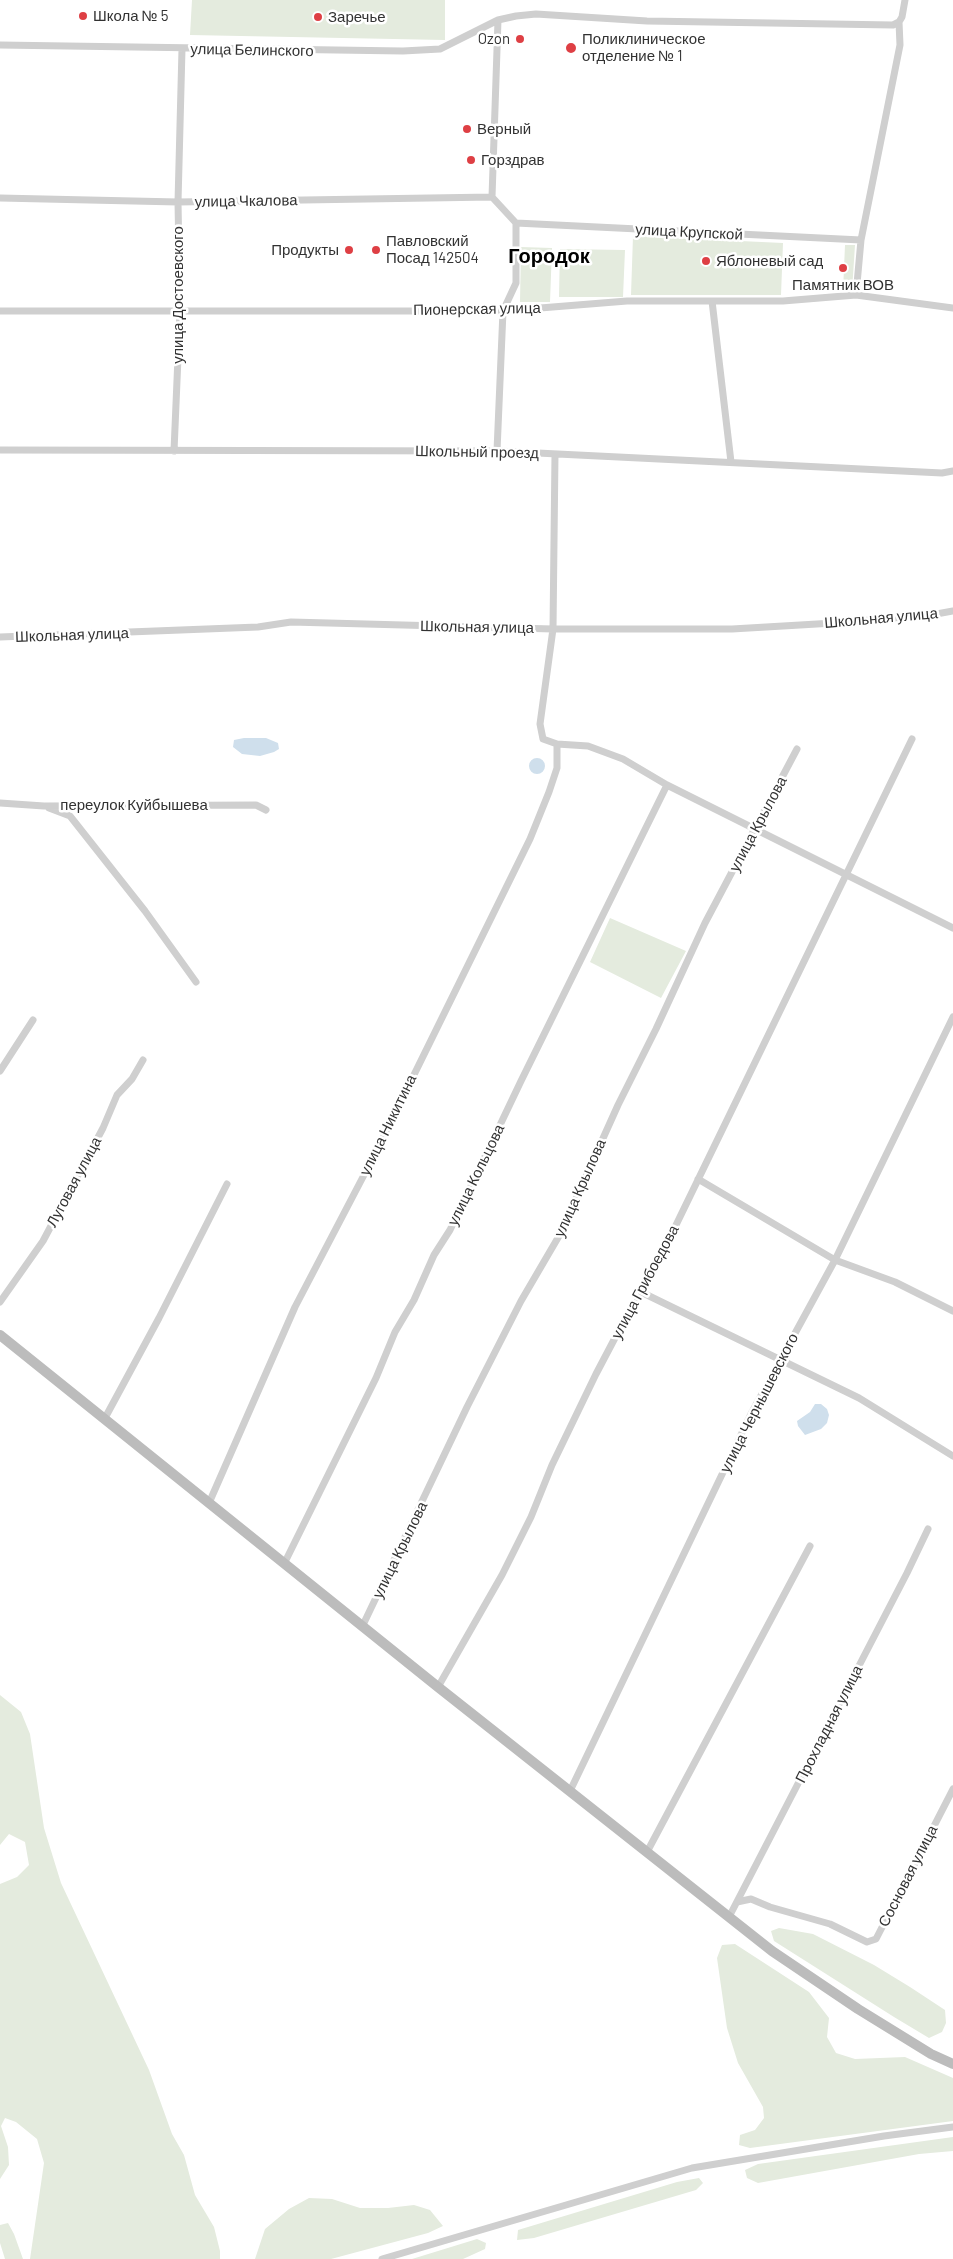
<!DOCTYPE html>
<meta charset="utf-8">
<style>
body{margin:0}
canvas{display:block;background:#fff}
</style>
<canvas width="953" height="2259"></canvas>
<script>
const context = document.querySelector('canvas').getContext('2d');
context.lineJoin = 'round';
function fill(path, color) { context.fillStyle = color; context.fill(path, 'evenodd'); }
const poly = rows => new Path2D(rows.map(r => 'M' + r).join(''));
function strokePath(path, color, width, dash) { context.strokeStyle = color; context.lineWidth = width; context.lineCap = dash ? 'butt' : 'round'; context.setLineDash(dash || []); context.stroke(path); }
function drawText(font, color, halo, rows, align = 'center') {
  context.font = font + ' Barlow,sans-serif'; context.lineWidth = 5; context.setLineDash([]); context.textBaseline = 'middle'; context.strokeStyle = halo; context.fillStyle = color; for (const [text, x, y, turn = 0] of rows) {
    context.save(); context.translate(x, y); context.rotate((+turn || 0) * Math.PI / 180); context.textAlign = isNaN(turn) ? turn : align; if (halo) context.strokeText(text, 0, 0); context.fillText(text, 0, 0); context.restore();
  }
}
fill(poly([
 [192,0,445,0,445,40,190,35],
 [633,236,783,243,781,295,631,295],
 [845,245,855,245,852,291,843,291],
 [521,247,552,248,550,302,520,302],
 [560,249,625,250,623,297,559,297],
 [610,918,686,951,661,998,590,962],
 [0,1695,21,1712,30,1734,44,1828,61,1883,149,2070,172,2134,184,2155,195,2195,214,2227,220,2251,220,2259,30,2259,44,2163,37,2139,16,2122,5,2118,1,2126,8,2147,9,2165,0,2179,0,1884,17,1877,29,1865,25,1842,9,1834,0,1845],
 [779,1928,813,1934,874,1965,910,1987,945,2010,946,2023,942,2032,929,2038,894,2017,774,1941,771,1931],
 [735,1944,809,1992,829,2018,827,2037,836,2053,855,2059,905,2057,953,2078,953,2121,750,2148,739,2145,740,2135,755,2130,764,2118,763,2107,738,2063,727,2028,717,1958,722,1945],
 [953,2137,953,2151,919,2154,758,2183,747,2178,745,2170,758,2164],
 [699,2178,703,2183,696,2190,534,2238,517,2240,518,2230,677,2182],
 [309,2198,332,2199,360,2208,388,2208,414,2205,430,2210,443,2226,428,2233,331,2259,255,2259,265,2229,289,2209],
 [8,2223,14,2234,23,2259,5,2259,0,2243,0,2225],
 [477,2239,486,2243,485,2249,463,2259,412,2259]
]), '#e4ebde');
fill(poly([
 [244,738,266,738,278,743,279,749,274,752,260,756,242,754,233,747,234,740],
 '529 766a8 8 0 1 1 16 0a8 8 0 1 1-16 0Z',
 [815,1404,821,1404,827,1409,829,1415,827,1423,821,1429,805,1435,798,1426,797,1421,810,1412]
]), '#cfdfec');
strokePath(poly([
 [498,20,492,197,516,223,861,240],
 [0,45,403,51,440,49,498,20,516,16,536,14,647,21,893,25,899,22,902,17,905,0],
 [0,198,178,202,492,197],
 [856,295,861,240,900,45,899,22],
 [712,301,731,462],
 [0,311,503,311,627,301,783,301,856,295,953,308],
 [0,450,497,451,942,473,953,471],
 [174,451,180,310,178,202,182,49],
 [497,451,503,311,516,283,516,223],
 [555,454,553,629,540,724,543,739,557,744,588,746,623,759,667,785,953,928],
 [0,637,258,627,291,622,553,629,732,629,834,623,931,615,953,611],
 [0,803,44,806,256,805,266,810],
 [49,808,70,816,145,911,196,982],
 [0,1071,33,1020],
 [698,1179,835,1260,895,1282,953,1311],
 [643,1293,859,1398,953,1456],
 [0,1302,43,1241,103,1128,117,1095,132,1079,143,1060],
 [105,1418,159,1318,227,1184],
 [209,1503,295,1307,376,1152,530,839,549,792,557,768,557,744],
 [284,1564,376,1378,395,1332,414,1300,434,1255,450,1230,521,1081,667,785],
 [362,1627,467,1407,521,1301,559,1236,618,1105,656,1029,705,923,797,749],
 [438,1687,502,1575,531,1517,552,1465,596,1374,626,1317,643,1293,912,739],
 [570,1791,751,1414,835,1260,953,1017],
 [647,1852,810,1546],
 [737,1902,751,1899,770,1907,830,1924,867,1942,876,1939,953,1789],
 [729,1917,907,1573,928,1529],
 [382,2259,692,2168,884,2136,953,2127]
]), '#cfcfcf', 7);
strokePath(poly([
 [0,1335,438,1687,772,1951,858,2009,931,2054,953,2064]
]), '#bcbcbc', 10);
for (const [x, y, r, color] of [
 [83,16,5,"#de3f44"],
 [318,17,5,"#de3f44"],
 [520,39,5,"#de3f44"],
 [571,48,6,"#de3f44"],
 [467,129,5,"#de3f44"],
 [471,160,5,"#de3f44"],
 [349,250,5,"#de3f44"],
 [376,250,5,"#de3f44"],
 [706,261,5,"#de3f44"],
 [843,268,5,"#de3f44"]
]) { const dot = new Path2D(); dot.arc(x, y, r, 0, 2 * Math.PI); context.fillStyle = color; context.fill(dot); strokePath(dot, '#fff', 2); }
drawText('15px', '#323232', '#fff', [
 ["Школа № 5",93,16],
 ["Заречье",328,17],
 ["Ozon",510,39,"right"],
 ["Поликлиническое",582,39],
 ["отделение № 1",582,56],
 ["Верный",477,129],
 ["Горздрав",481,160],
 ["Павловский",386,241],
 ["Посад 142504",386,258],
 ["Продукты",339,250,"right"],
 ["Яблоневый сад",716,261],
 ["Памятник ВОВ",843,285,"center"]
], 'left');
drawText('15px', '#323232', '#fff', [
 ["улица Белинского",252,50,1],
 ["улица Чкалова",246,201,-1],
 ["улица Крупской",689,232,3],
 ["улица Достоевского",178,295,-90],
 ["Пионерская улица",477,309,-1],
 ["Школьный проезд",477,452,1],
 ["Школьная улица",881,618,-5],
 ["Школьная улица",477,627,1],
 ["Школьная улица",72,635,-2],
 ["переулок Куйбышева",134,805],
 ["улица Крылова",758,824,-62],
 ["улица Никитина",388,1125,-64],
 ["улица Кольцова",476,1175,-64],
 ["Луговая улица",74,1182,-62],
 ["улица Крылова",580,1188,-66],
 ["улица Грибоедова",645,1282,-62],
 ["улица Чернышевского",759,1403,-63],
 ["улица Крылова",400,1550,-64],
 ["Прохладная улица",829,1724,-63],
 ["Сосновая улица",908,1876,-63]
]);
drawText('bold 20px', '#000', '#fff', [
 ["Городок",549,256]
]);
</script>
